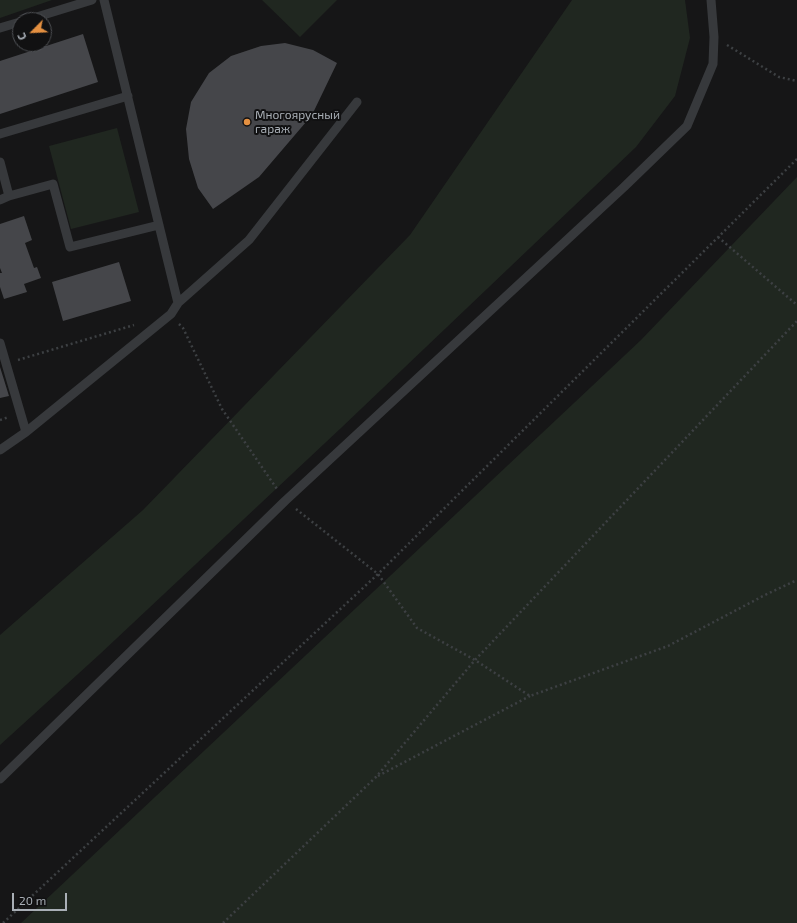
<!DOCTYPE html>
<meta charset="utf-8">
<style>
body{margin:0}
#map{position:relative;width:797px;height:923px;overflow:hidden;background:#161617;font-family:"Exo 2",sans-serif}
canvas{display:block}
.north{position:absolute;left:12px;top:12px;width:40px;height:40px;box-sizing:border-box;background:#111112;border:1px solid #4e5054;border-radius:50%;rotate:246deg;font-size:11px;font-weight:700;line-height:16px;text-align:center;color:#a9afb6}
.north::after{content:'';display:block;margin:auto;width:14px;height:18px;background:#e49041;clip-path:polygon(50% 0,100% 100%,50% 72%,0 100%)}
.scale{position:absolute;left:12px;top:893px;width:55px;height:18px;box-sizing:border-box;border:2px solid #a9afb6;border-top:0;padding-left:5px;font-size:12px;line-height:14px;white-space:nowrap;color:#a9afb6;-webkit-text-stroke:3px #111112;paint-order:stroke}
</style>
<div id="map">
<canvas width="797" height="923"></canvas>
<div class="north">С</div>
<div class="scale">20 m</div>
</div>
<script>
const context = document.querySelector('canvas').getContext('2d');
context.lineJoin = 'round';
function fill(path, color) { context.fillStyle = color; context.fill(path, 'evenodd'); }
const poly = rows => new Path2D(rows.map(r => 'M' + r).join(''));
function strokePath(path, color, width, dash) { context.strokeStyle = color; context.lineWidth = width; context.lineCap = dash ? 'butt' : 'round'; context.setLineDash(dash || []); context.stroke(path); }
function drawText(font, color, halo, rows, align = 'center') {
  context.font = font + ' "Exo 2",sans-serif'; context.lineWidth = 4; context.setLineDash([]); context.textBaseline = 'middle'; context.strokeStyle = halo; context.fillStyle = color; for (const [text, x, y, turn = 0] of rows) {
    context.save(); context.translate(x, y); context.rotate((+turn || 0) * Math.PI / 180); context.textAlign = isNaN(turn) ? turn : align; if (halo) context.strokeText(text, 0, 0); context.fillText(text, 0, 0); context.restore();
  }
}
fill(poly([
 [0,0,52,0,0,18],
 [262,0,337,0,300,37],
 [572,0,685,0,690,38,675,96,636,147,341,428,100,654,0,745,0,635,143,510,410,235],
 [117,128,139,212,71,229,49,146],
 [797,177,797,923,21,923,641,340]
]), '#202720');
fill(poly([
 [83,34,98,82,0,114,0,61],
 [285,43,313,50,337,63,312,115,259,177,213,209,198,188,189,159,186,129,191,102,209,73,231,56,261,46],
 [24,216,32,240,25,243,34,268,37,267,41,278,24,284,27,292,4,299,0,287,0,273,2,273,0,268,0,224],
 [119,262,131,301,63,321,52,282],
 [0,367,9,396,0,398]
]), '#45464a');
strokePath(poly([
 [727,45,779,77,797,81],
 [718,237,797,305],
 [179,324,183,328,222,409,277,489],
 [18,360,134,325],
 [0,420,9,417],
 [296,509,378,574,417,628,475,660,530,696,668,646,765,595,797,580],
 [378,776,530,696],
 [3,923,378,574,797,159],
 [223,923,376,777,475,660,797,321]
]), '#3d4043', 2.5, [2, 3]);
strokePath(poly([
 [27,20,92,0],
 [0,28,20,22],
 [0,134,128,96],
 [0,162,9,196,0,200],
 [9,196,53,184,70,247,159,225],
 [178,303,249,240,357,102],
 [0,343,26,432],
 [0,450,26,432,171,314,178,303,104,0],
 [0,779,285,501,624,187,687,126,713,64,714,37,711,0]
]), '#37393c', 9);
for (const [x, y, r, color] of [
 [247,122,4,"#e49041"]
]) { const dot = new Path2D(); dot.arc(x, y, r, 0, 2 * Math.PI); context.fillStyle = color; context.fill(dot); strokePath(dot, '#111112', 1.5); }
drawText('12px', '#a9afb6', '#111112', [
 ["Многоярусный",255,115],
 ["гараж",255,129]
], 'left');
</script>
